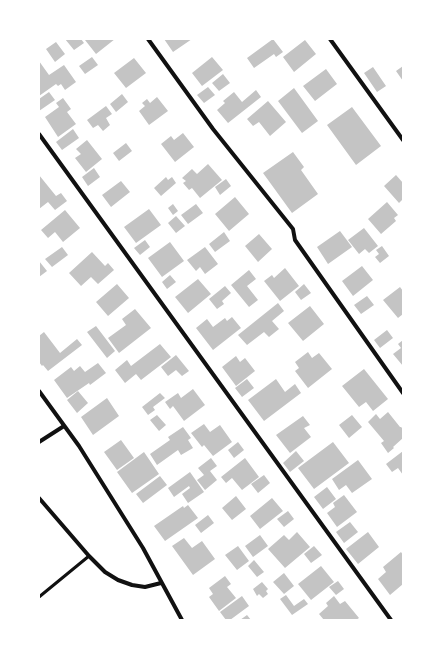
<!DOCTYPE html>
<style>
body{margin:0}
#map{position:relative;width:442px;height:659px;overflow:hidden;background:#fff;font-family:"Golos Text",sans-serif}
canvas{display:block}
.frame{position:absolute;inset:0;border:40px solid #fff;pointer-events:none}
</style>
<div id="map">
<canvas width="442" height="659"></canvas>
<div class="frame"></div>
</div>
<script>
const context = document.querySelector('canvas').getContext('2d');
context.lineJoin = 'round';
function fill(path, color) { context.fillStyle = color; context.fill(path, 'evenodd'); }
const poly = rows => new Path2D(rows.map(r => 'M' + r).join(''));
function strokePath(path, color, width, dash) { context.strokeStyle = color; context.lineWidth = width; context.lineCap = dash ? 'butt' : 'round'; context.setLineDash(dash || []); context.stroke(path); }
fill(poly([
 [65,39,81,39,84,43,74,50],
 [86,39,115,39,96,54,85,40],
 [164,39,192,39,173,52],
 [273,39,283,52,276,57,274,54,254,68,247,58],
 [305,40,316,54,294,72,283,57],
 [56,42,65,54,55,62,46,49],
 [92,57,98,65,85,74,79,66],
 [212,57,223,70,202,86,192,73],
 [134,58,146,73,126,88,114,73],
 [39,61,49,75,64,65,76,82,65,90,61,84,58,86,56,84,39,96],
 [403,66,403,81,396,71],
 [373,67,386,86,377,92,364,73],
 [326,69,337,84,315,101,303,86],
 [223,74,230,83,219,91,212,83],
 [208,87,215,95,204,103,197,95],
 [294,88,318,121,302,133,278,101],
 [256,90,261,97,228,123,217,110,225,103,223,101,234,92,242,102],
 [49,92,55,100,39,111,39,99],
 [122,94,128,102,116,112,110,104],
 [157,97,168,111,149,125,139,111,145,106,142,103,147,99,150,103],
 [63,98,71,109,67,112,76,124,58,137,45,117,59,107,56,103],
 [268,101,286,122,270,136,259,122,253,126,247,119],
 [106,106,112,114,106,118,110,125,103,131,98,125,93,128,87,120],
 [352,107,381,146,356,165,327,125],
 [73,129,79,138,62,150,56,142],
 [183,133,194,147,175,162,161,144,171,136,174,140],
 [87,140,102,159,86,172,75,158,81,154,76,149],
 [126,143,132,151,119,161,113,153],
 [293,152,304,167,301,170,318,194,292,213,263,173],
 [208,164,222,180,200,198,192,188,189,190,183,183,186,181,182,178,192,169,197,174],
 [94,168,100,177,88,186,82,177],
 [39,175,56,196,61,193,67,201,55,210,48,202,39,209],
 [396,175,403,183,403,199,399,203,384,186],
 [166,177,168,180,172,177,176,183,161,196,154,188],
 [226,179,231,186,220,195,215,187],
 [121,181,130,192,111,207,102,195],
 [235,197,249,214,229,231,215,214],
 [387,202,398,215,394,218,396,221,381,234,368,219],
 [173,204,178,211,173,215,168,208],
 [196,204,203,213,188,224,181,215],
 [149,209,161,225,136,243,124,227],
 [65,210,80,228,63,242,55,232,48,238,41,230],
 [176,216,185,226,176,233,168,223],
 [364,228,378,246,369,253,365,249,359,254,348,240],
 [340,231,352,247,328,264,317,247],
 [224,232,230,241,215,252,209,244],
 [259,234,272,249,258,262,245,246],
 [145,240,150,247,140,255,134,248],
 [170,242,184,261,162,277,148,258],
 [382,246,389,256,380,263,375,257,379,254,376,250],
 [62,247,68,255,52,267,45,259],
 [205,247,218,264,205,274,200,267,196,271,187,260],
 [92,252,105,266,108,263,114,270,98,284,91,277,81,286,69,273],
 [39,261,47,271,39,277],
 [362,266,373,280,353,296,342,281],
 [285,268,299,286,280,301,264,281,272,275,274,278],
 [249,270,256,279,247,286,258,300,249,307,231,285],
 [170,275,176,282,167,289,162,282],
 [198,279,211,294,188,313,175,297],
 [117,284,129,298,108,316,96,302],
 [304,284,311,293,301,300,295,292],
 [225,286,231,293,222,301,224,304,217,309,209,299],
 [400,287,403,291,403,314,398,318,383,300],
 [367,296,374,305,361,314,354,305],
 [278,303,284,311,272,321,279,329,269,337,264,332,247,345,238,335],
 [310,306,324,324,303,341,288,323],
 [135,309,151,328,119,353,108,338,126,325,122,319],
 [232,317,241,328,213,350,196,328,207,319,213,327,225,318,227,321],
 [96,326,115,351,107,358,87,332],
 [387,330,393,338,380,348,374,340],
 [44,332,60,353,77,339,82,345,48,371,43,365,42,366,39,362,39,336],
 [403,340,403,366,393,354,401,348,398,344],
 [160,344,171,357,141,380,136,374,125,383,115,370,127,360,131,366],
 [308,352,312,358,319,353,332,369,308,388,295,371,299,368,295,362],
 [176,355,189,371,182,376,176,370,168,376,161,367],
 [236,356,240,362,245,358,255,371,236,386,222,367],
 [98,363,106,373,90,385,89,383,67,398,54,380,71,367,74,371,80,366,85,372],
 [364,369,388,399,373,411,366,402,359,407,342,386],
 [247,379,254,388,242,397,235,388],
 [276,379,285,392,295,384,301,393,264,421,248,400],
 [193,389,205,405,184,421,173,406,170,409,165,402,178,393,181,398],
 [78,391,88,403,77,413,67,400],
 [160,393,165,398,153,407,155,410,148,415,142,407],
 [107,398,119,416,93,435,81,417],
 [388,412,400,427,401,427,403,429,403,438,393,447,394,448,388,453,381,443,384,441,368,422,376,414,380,419],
 [157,415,166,425,159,431,150,420],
 [352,415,362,427,349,438,339,425],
 [303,416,310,425,304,428,311,437,290,453,276,435],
 [204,424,210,432,220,425,232,442,213,456,204,445,202,447,191,433],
 [183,427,191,438,188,440,193,448,181,455,178,450,157,465,150,454,170,440,168,437],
 [121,440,134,458,117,470,104,452],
 [238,442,244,450,234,458,228,450],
 [333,442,349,463,314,489,298,468],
 [296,451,304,461,290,472,283,463],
 [403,451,403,475,398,468,392,472,386,464],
 [144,452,159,474,132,493,117,472],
 [211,458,217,466,210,471,217,480,205,490,197,480,204,475,198,468],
 [245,458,259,477,242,490,232,478,226,483,221,477],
 [358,460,372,479,352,493,346,485,339,490,332,479],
 [190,472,204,492,188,503,182,494,190,488,189,486,174,497,168,488],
 [264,475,270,483,258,493,251,484],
 [160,476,167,485,143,503,136,494],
 [327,487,336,499,323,509,314,497],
 [344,495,357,512,337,527,327,513,335,507,333,503],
 [236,496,246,509,232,520,222,508],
 [272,498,283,511,260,529,250,516],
 [188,505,198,518,165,541,154,526,183,506,184,508],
 [288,511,294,519,284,527,277,519],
 [208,515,214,523,201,533,195,525],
 [350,522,358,532,344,543,336,532],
 [297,532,310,547,285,568,268,549,284,535,289,540],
 [368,532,379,547,358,564,346,549],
 [260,535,268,546,253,557,245,546],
 [184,538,192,548,202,541,215,559,193,575,172,546],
 [238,546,249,561,237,570,225,555],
 [314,546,322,555,311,563,304,554],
 [401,552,403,555,403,584,390,595,378,579,386,572,383,567],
 [254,560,264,572,257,577,248,566],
 [321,566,334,582,311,600,298,584],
 [284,573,294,586,284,594,273,582],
 [225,576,231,584,227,587,236,598,219,611,209,597,213,594,209,588],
 [338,581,344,589,336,595,329,587],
 [262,582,268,589,266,591,268,594,263,598,259,594,257,596,253,589],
 [286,595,294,606,304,599,308,604,292,615,280,599],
 [242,596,249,606,230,620,226,620,220,612],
 [334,596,340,604,345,601,359,618,356,620,324,620,319,614,328,606,326,603],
 [247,615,251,620,240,620]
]), '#c4c4c4');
strokePath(poly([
 [39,597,89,556]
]), '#111', 3);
strokePath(poly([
 [148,39,213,129,293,229,295,240,403,393],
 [330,39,403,140],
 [39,134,391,620],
 [39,391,79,446,143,548,182,620],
 [39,442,64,426],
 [39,498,89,556,105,572,118,580,132,585,145,587,161,583]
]), '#111', 4);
</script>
